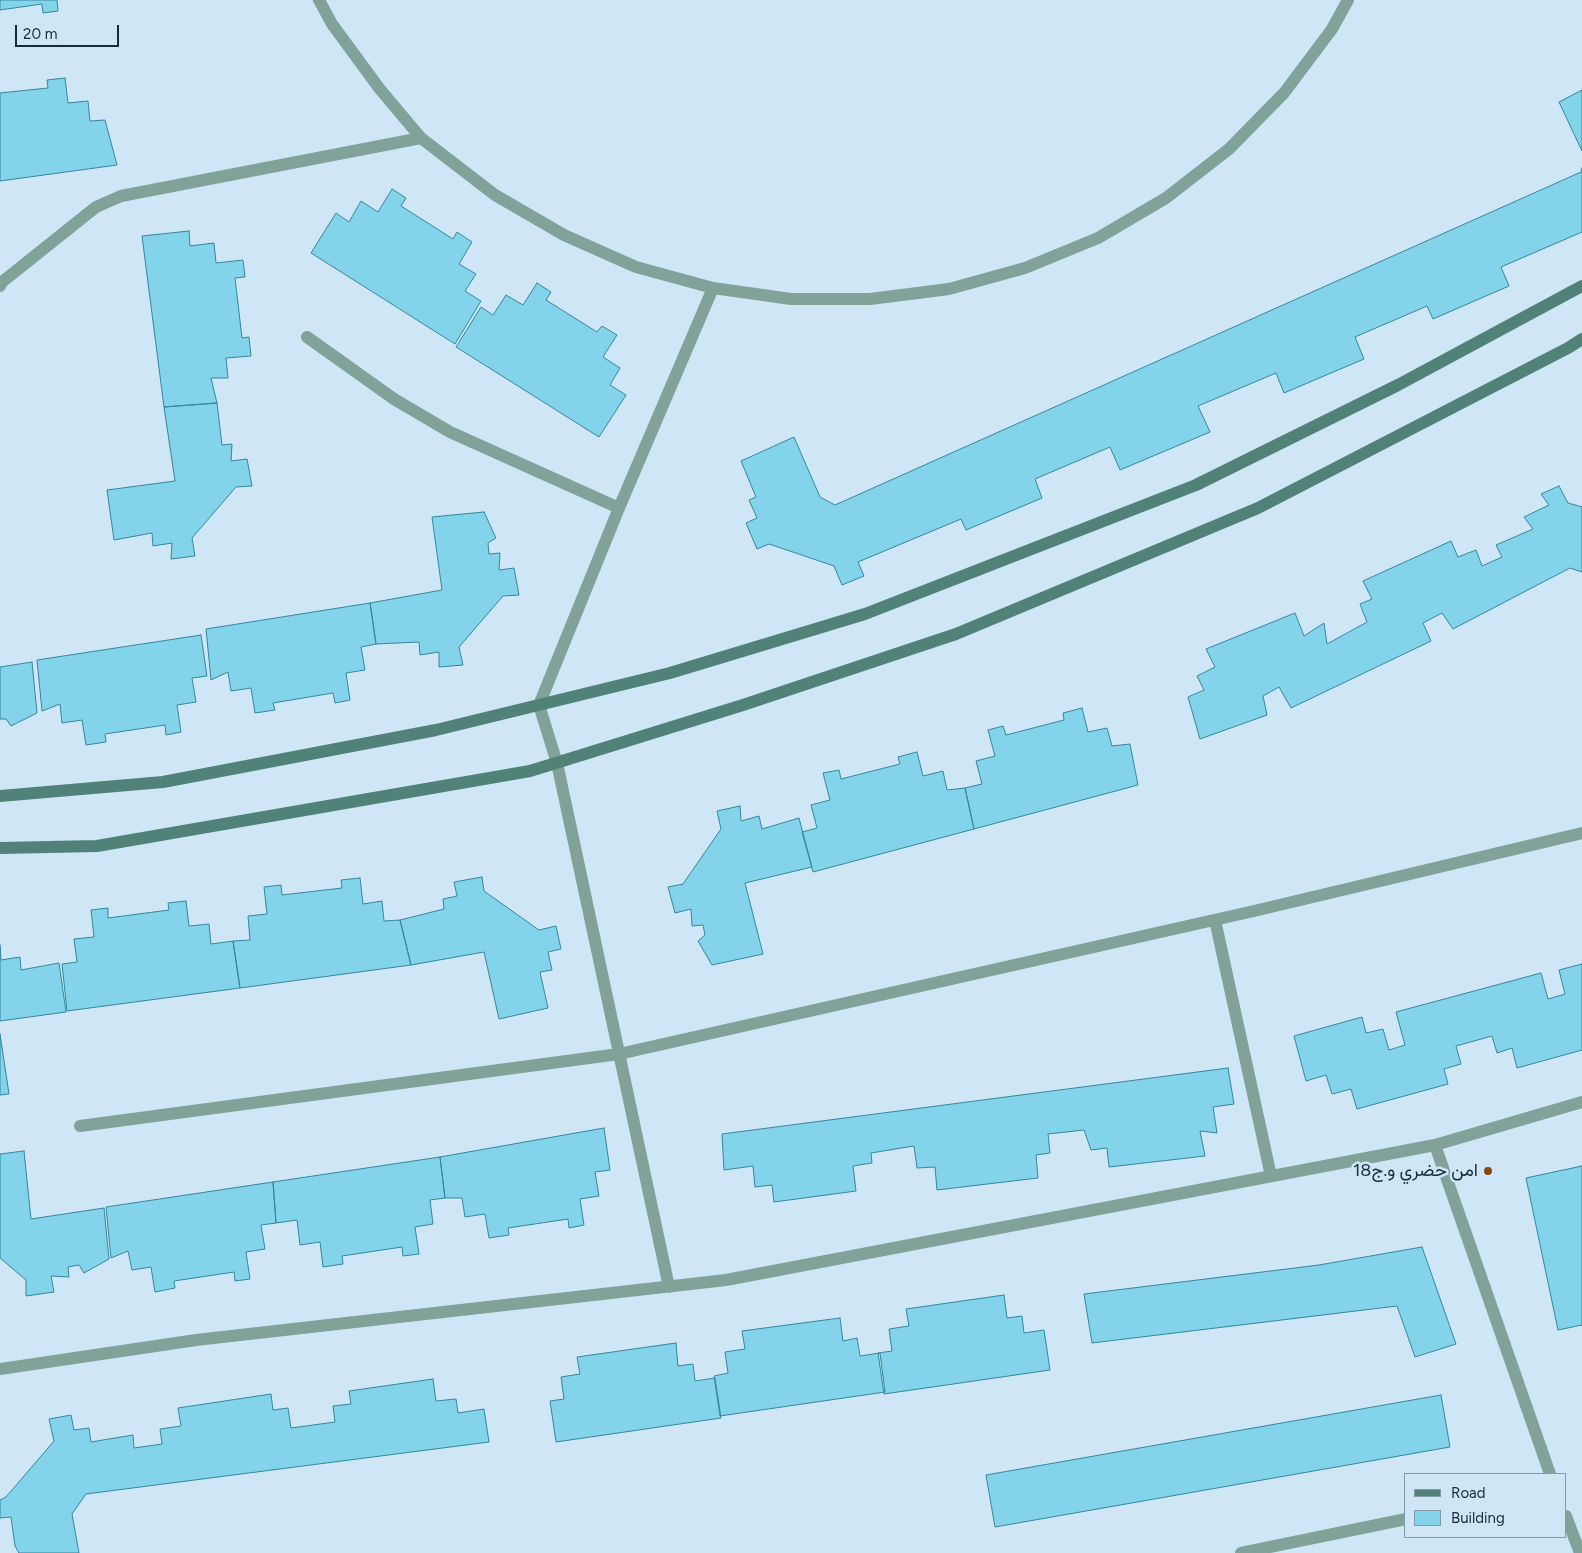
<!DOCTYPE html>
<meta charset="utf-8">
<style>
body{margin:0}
#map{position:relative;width:1582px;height:1553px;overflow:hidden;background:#cee6f6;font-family:Figtree,sans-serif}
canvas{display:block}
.legend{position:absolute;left:1404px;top:1473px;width:162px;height:65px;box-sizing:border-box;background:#cee6f6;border:1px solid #839cac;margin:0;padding:6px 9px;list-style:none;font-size:15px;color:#132d3c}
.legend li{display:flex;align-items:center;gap:10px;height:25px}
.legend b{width:25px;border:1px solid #839cac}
.scale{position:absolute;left:15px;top:25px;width:104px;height:22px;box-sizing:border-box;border:2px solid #132d3c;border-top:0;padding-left:6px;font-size:15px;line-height:18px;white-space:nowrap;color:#132d3c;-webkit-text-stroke:4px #cee6f6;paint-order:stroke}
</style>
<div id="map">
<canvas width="1582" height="1553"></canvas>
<ul class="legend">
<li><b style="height:6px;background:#508277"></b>Road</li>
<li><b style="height:14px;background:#83d3ea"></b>Building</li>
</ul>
<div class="scale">20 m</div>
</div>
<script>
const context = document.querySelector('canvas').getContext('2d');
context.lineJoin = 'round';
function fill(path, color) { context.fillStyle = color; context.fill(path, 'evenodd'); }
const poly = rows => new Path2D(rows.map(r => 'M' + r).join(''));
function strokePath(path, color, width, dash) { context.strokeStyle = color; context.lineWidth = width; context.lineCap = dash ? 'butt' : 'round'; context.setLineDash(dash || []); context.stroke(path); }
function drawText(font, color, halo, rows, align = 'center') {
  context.font = font + ' Figtree,Vazirmatn,sans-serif'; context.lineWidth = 5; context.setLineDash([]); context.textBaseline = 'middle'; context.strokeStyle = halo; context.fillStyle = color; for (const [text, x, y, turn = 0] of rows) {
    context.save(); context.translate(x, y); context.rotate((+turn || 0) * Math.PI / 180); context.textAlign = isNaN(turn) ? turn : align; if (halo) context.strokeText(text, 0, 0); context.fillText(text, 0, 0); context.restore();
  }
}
const building = poly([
 [0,0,57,0,58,11,43,13,42,4,0,10,0,0],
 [65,78,68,103,88,101,90,121,105,120,117,165,0,181,0,93,48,88,47,80,65,78],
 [1582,90,1582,151,1559,102,1582,90],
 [1582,168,1582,232,1501,267,1509,286,1433,319,1427,306,1355,337,1364,359,1284,393,1276,373,1198,406,1210,432,1120,470,1110,447,1035,479,1042,498,966,530,961,519,858,562,864,576,842,585,834,566,769,544,757,549,746,523,757,518,749,500,756,497,741,461,794,437,820,497,835,505,1581,172,1582,168],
 [392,189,406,198,401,206,453,239,457,232,472,242,459,264,476,274,465,291,481,301,455,344,311,253,336,213,349,222,361,201,378,212,392,189],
 [189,231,190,246,214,243,216,263,243,260,245,277,235,278,242,338,249,337,251,356,226,358,228,378,211,378,217,403,164,407,142,236,189,231],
 [537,283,551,292,546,300,597,332,602,326,617,335,603,357,620,368,610,385,626,395,599,437,456,347,481,307,493,315,506,295,523,305,537,283],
 [217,403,222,445,232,444,231,461,247,459,252,486,236,487,192,538,195,556,171,559,172,543,153,546,152,533,114,540,107,490,175,481,164,407,217,403],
 [1559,486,1568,503,1582,507,1582,572,1570,568,1453,629,1442,613,1423,623,1431,641,1291,708,1279,687,1263,696,1267,715,1200,739,1188,697,1204,690,1197,676,1215,667,1206,649,1295,613,1304,636,1324,623,1327,644,1367,622,1360,604,1372,599,1363,581,1451,541,1458,557,1476,550,1482,566,1502,557,1496,545,1533,529,1524,517,1549,505,1541,494,1559,486],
 [484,512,496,538,488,543,489,554,500,553,499,570,514,568,519,595,503,596,459,647,463,665,439,667,439,652,420,655,419,642,376,644,370,603,442,590,432,517,484,512],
 [370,603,376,644,361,647,365,670,346,673,350,700,335,703,333,693,273,703,275,710,255,713,251,688,231,691,228,672,211,680,206,629,370,603],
 [201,635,207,676,192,678,196,702,177,705,181,732,166,735,165,725,105,734,106,742,86,745,82,720,62,723,60,704,42,711,37,660,201,635],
 [32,662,37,713,11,726,6,719,0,719,0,667,32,662],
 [1082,708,1088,732,1107,728,1112,746,1130,744,1138,785,974,829,965,788,982,784,976,761,995,756,988,730,1003,726,1006,735,1064,720,1063,713,1082,708],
 [917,752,923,776,943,771,947,790,965,788,974,829,813,872,802,832,817,828,811,805,830,800,823,773,839,770,841,779,900,764,898,757,917,752],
 [740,806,741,821,759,816,762,829,799,818,812,867,745,883,763,954,712,965,698,941,705,935,703,925,692,926,691,909,675,913,668,887,683,884,721,829,717,811,740,806],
 [482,877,484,891,539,930,556,926,561,949,548,952,552,970,540,972,548,1008,499,1019,484,952,411,965,400,920,444,909,443,899,457,896,454,882,482,877],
 [360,878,363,904,382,901,384,921,400,920,411,965,240,988,233,941,250,940,248,916,267,914,264,887,281,885,282,895,342,888,341,880,360,878],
 [186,901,189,926,209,924,211,944,233,941,240,988,67,1011,62,964,77,962,74,939,94,937,91,910,108,908,108,918,169,910,168,903,186,901],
 [0,945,1,960,20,957,21,970,59,963,66,1012,0,1021,0,945],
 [1582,964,1582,1050,1517,1068,1512,1048,1497,1053,1492,1036,1456,1046,1461,1064,1444,1069,1448,1084,1357,1109,1351,1089,1332,1094,1326,1075,1306,1081,1294,1036,1362,1017,1366,1033,1383,1029,1389,1050,1405,1045,1396,1012,1541,973,1548,999,1565,994,1559,970,1582,964],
 [0,1034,9,1094,0,1095,0,1034],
 [1228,1068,1234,1104,1213,1107,1217,1133,1200,1131,1205,1156,1109,1167,1107,1148,1091,1150,1084,1130,1048,1134,1050,1153,1036,1155,1038,1178,937,1190,935,1167,917,1168,914,1146,871,1153,872,1163,853,1166,856,1191,774,1202,772,1185,755,1187,753,1166,724,1170,722,1134,1228,1068],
 [604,1128,610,1170,595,1172,599,1196,580,1199,584,1225,569,1228,568,1219,508,1228,509,1235,489,1238,485,1214,465,1217,462,1198,445,1198,440,1157,604,1128],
 [24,1151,31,1219,104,1208,109,1259,84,1273,79,1265,68,1267,69,1277,51,1276,54,1292,26,1296,26,1280,0,1258,0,1154,24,1151],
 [440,1157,445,1198,430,1200,433,1224,415,1227,419,1254,403,1256,402,1247,342,1256,343,1264,323,1267,320,1242,300,1245,297,1220,276,1223,273,1182,440,1157],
 [1582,1166,1582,1325,1558,1330,1526,1178,1582,1166],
 [273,1182,276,1223,261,1225,265,1249,246,1252,250,1279,235,1281,234,1272,174,1281,175,1288,155,1292,151,1267,132,1270,128,1251,111,1258,106,1207,273,1182],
 [1422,1247,1456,1344,1415,1357,1397,1306,1092,1343,1084,1294,1319,1265,1422,1247],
 [1004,1295,1007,1318,1022,1316,1024,1333,1044,1330,1050,1370,884,1394,878,1353,892,1351,889,1329,909,1326,906,1309,1004,1295],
 [840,1318,843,1341,857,1338,860,1356,880,1353,885,1392,720,1416,714,1376,728,1373,725,1352,745,1349,742,1331,840,1318],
 [676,1343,678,1366,693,1364,695,1381,715,1378,721,1418,556,1442,550,1401,564,1399,561,1377,580,1374,577,1357,676,1343],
 [433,1379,436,1401,456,1399,458,1413,484,1409,489,1442,86,1494,72,1514,79,1553,19,1553,15,1546,11,1517,0,1518,0,1500,6,1497,54,1441,49,1419,71,1415,74,1430,89,1428,91,1442,133,1435,134,1448,162,1444,160,1429,181,1426,178,1408,271,1394,273,1410,288,1408,291,1428,335,1422,333,1406,351,1404,349,1391,433,1379],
 [1441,1395,1450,1447,995,1527,986,1475,1441,1395]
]);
fill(building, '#83d3ea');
strokePath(building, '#34879c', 1);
strokePath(poly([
 [0,286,2,282,96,207,121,196,421,138],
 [307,337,394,399,450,432,619,508]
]), '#81a299', 12);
strokePath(poly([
 [319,0,332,24,379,88,421,138,495,195,564,235,636,267,713,288,791,299,870,299,949,289,1025,268,1098,238,1166,198,1229,149,1284,93,1332,29,1348,0],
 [1215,920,1271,1176],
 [80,1126,619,1054,1254,911,1582,833],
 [1435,1145,1550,1474],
 [669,1287,557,763,539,705,619,508,713,288],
 [0,1369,196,1340,726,1280,1435,1145,1582,1102],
 [1566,1516,1580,1553],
 [1241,1553,1406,1519]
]), '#81a299', 12);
strokePath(poly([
 [0,796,163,782,436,730,670,673,865,614,1196,485,1398,385,1582,286],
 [0,848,97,846,530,771,743,705,956,634,1258,508,1568,348,1582,339]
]), '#508277', 12);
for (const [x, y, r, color] of [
 [1488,1171,5,"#87490c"]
]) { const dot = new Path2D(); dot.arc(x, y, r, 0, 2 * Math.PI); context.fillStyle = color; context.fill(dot); strokePath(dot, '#cee6f6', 2); }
drawText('18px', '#132d3c', '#cee6f6', [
 ["امن حضري و.ج18",1478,1171]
], 'right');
</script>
